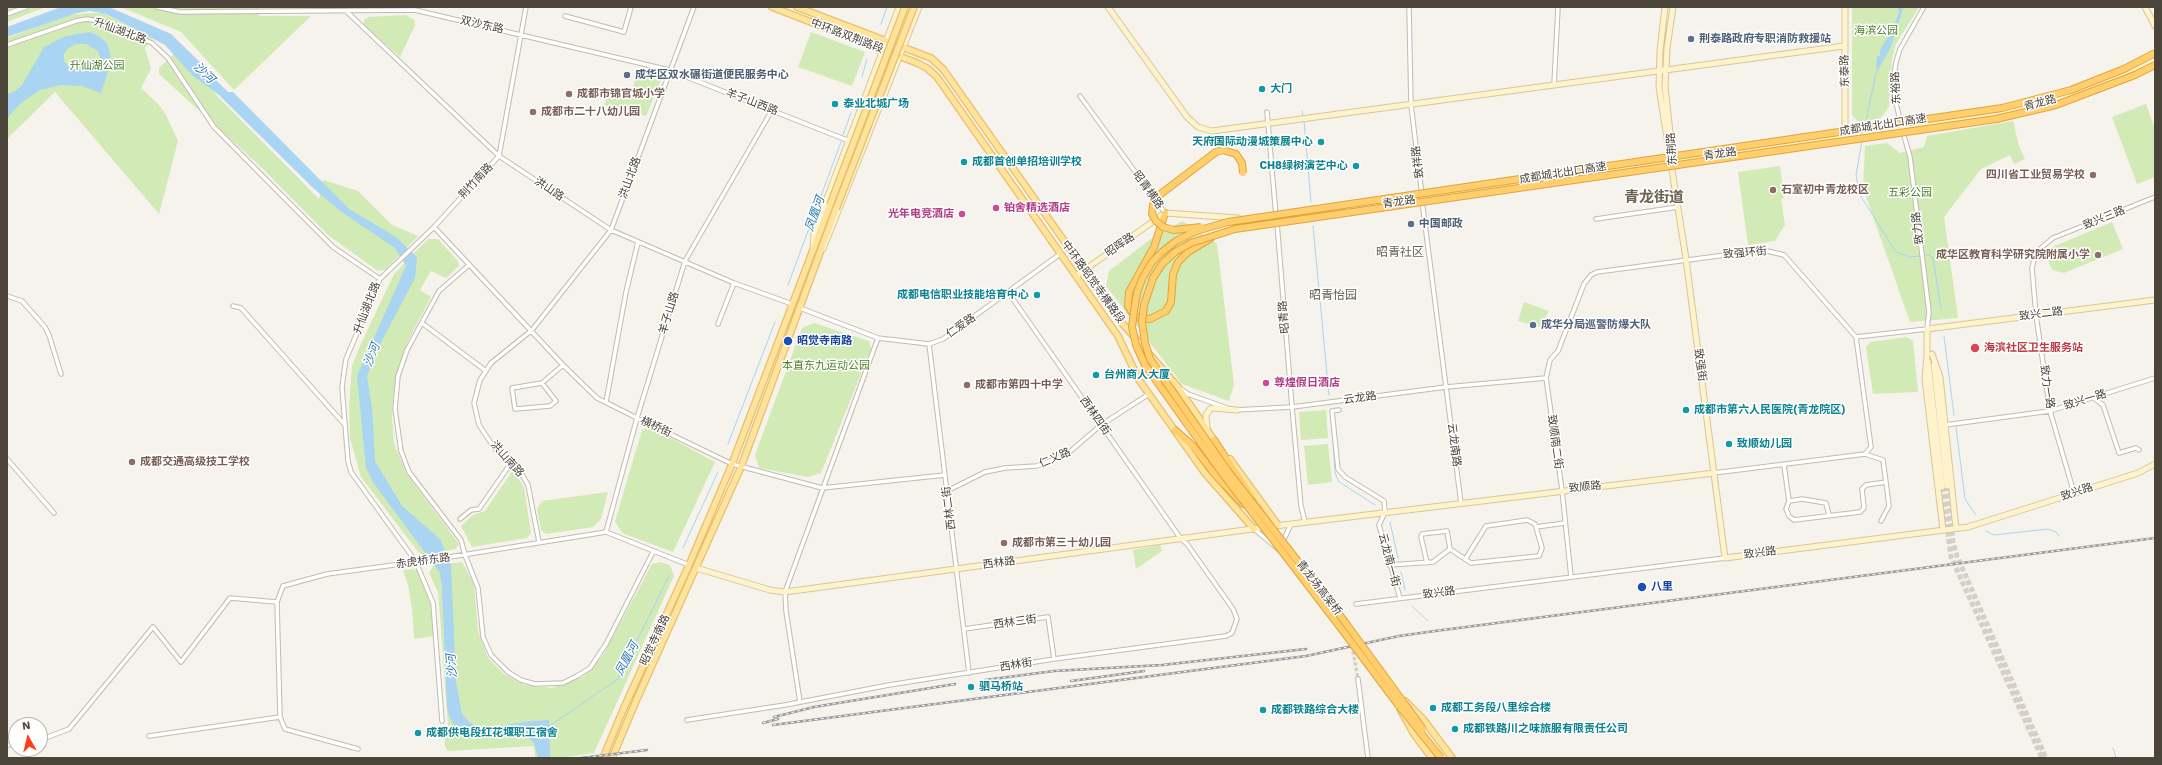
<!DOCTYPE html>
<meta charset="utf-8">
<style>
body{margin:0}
#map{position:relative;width:2162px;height:765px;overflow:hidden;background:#f6f3ec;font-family:"Work Sans",sans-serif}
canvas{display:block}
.frame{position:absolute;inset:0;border:8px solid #4b4439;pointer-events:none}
.north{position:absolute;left:8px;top:717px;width:40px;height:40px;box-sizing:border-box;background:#fff;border:1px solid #b7b4b0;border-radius:50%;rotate:352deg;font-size:11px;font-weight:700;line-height:16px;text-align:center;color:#4b4439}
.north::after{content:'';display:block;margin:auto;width:14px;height:18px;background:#fc3f1d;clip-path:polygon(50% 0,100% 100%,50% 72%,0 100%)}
</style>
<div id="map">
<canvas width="2162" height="765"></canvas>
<div class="frame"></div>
<div class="north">N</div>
</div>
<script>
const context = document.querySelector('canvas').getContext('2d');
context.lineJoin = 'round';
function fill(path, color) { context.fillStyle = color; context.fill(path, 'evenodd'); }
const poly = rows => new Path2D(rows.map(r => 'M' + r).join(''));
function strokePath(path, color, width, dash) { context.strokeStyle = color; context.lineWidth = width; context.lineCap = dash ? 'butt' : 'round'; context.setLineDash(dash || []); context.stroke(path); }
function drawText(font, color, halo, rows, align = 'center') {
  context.font = font + ' "Work Sans","Noto Sans SC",sans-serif'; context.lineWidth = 3; context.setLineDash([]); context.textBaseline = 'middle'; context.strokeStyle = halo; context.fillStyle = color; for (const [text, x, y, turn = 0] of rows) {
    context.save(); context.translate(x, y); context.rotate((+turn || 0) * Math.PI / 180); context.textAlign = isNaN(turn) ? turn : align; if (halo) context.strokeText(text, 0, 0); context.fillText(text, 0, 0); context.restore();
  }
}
fill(poly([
 [7,7,46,7,7,22],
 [121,7,258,7,259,16,311,16,234,90,181,32],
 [1852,7,1919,7,1896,44,1892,59,1889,107,1879,120,1857,121,1852,115],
 [88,13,103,13,152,38,145,48,151,69,141,88,158,104,166,115,178,141,159,214,55,92,7,139,7,38,68,15],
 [406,15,414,20,415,25,400,57,364,25,364,20,368,17],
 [811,32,865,52,852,86,798,67],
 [175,53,319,199,323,180,358,191,392,225,418,236,385,270,378,271,328,235,261,167,159,74,159,68],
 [637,72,662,78,646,116,604,105,609,91,631,96],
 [2146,104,2155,129,2155,177,2137,184,2112,117],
 [2013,121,2019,146,2025,159,2014,164,2010,155,1981,169,1944,217,1958,318,1910,322,1863,188,1865,146,1887,143,1900,153,1924,147,1927,136],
 [1780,166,1784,198,1781,199,1785,225,1775,241,1748,245,1738,172],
 [1182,221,1217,244,1234,385,1229,401,1182,384,1106,286,1109,271,1152,238],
 [2112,222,2123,249,2064,273,2052,270,2047,258,2050,248],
 [428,239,438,239,458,261,459,266,446,278,431,271,420,290,431,297,406,345,396,381,393,397,392,418,394,443,406,473,459,544,456,549,424,555,419,553,361,477,350,438,349,407,352,366,359,348,394,274],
 [1524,302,1549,311,1540,327,1518,321],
 [814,323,869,341,871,349,821,473,808,477,759,468,755,455,802,328],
 [1907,337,1913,341,1918,392,1873,394,1866,347,1871,342],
 [1326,410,1328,438,1301,440,1299,412],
 [650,427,715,462,673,552,622,533,615,521,642,430],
 [1328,444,1332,482,1308,485,1304,446],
 [513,470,524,487,531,533,527,538,472,547,461,526,473,515,485,511],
 [608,492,601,519,593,527,546,534,541,530,537,509,542,501],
 [1160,545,1162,551,1136,569,1133,550],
 [462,562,474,584,478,631,488,658,504,674,525,685,552,688,584,676,602,657,652,564,660,562,670,565,674,576,594,753,559,758,535,758,534,746,448,751,445,746,444,725,448,726,439,602,438,592,429,573,433,566],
 [413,569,418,571,430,604,434,636,414,639,412,608,408,585,403,570]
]), '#d2eab5');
fill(poly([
 [61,7,109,7,171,34,214,76,216,80,228,92,233,92,349,209,396,237,417,257,415,278,377,350,367,376,372,408,375,461,402,506,440,539,451,564,456,682,462,714,469,722,481,729,531,721,549,720,550,758,538,758,534,743,523,733,487,738,468,738,457,730,450,718,447,708,442,587,440,573,373,482,366,468,357,376,406,266,395,248,340,211,311,186,219,95,193,76,165,45,106,14,90,11,77,13,7,37,7,27],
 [1898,7,1903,7,1901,16,1890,49,1876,73,1877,57,1880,55,1880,50,1893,29,1899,12],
 [90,32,99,36,107,43,110,53,111,62,101,93,82,86,61,85,40,90,21,103,9,116,7,122,7,94,14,92,22,85,44,47,66,36],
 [76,44,86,44,98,51,102,63,99,68,92,71,77,70,69,67,64,61,64,54,68,48]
]), '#a9d4f2');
strokePath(poly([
 [881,24,887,7],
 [862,77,867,59],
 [1302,111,1303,116],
 [1304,121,1311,202],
 [1865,126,1876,73],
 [843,135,851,113],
 [1862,141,1856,175,1860,195,1896,252,1910,257,1929,255,1933,258,1941,309],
 [1313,226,1329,395],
 [788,285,841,142],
 [1944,336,1954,415],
 [1332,424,1335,472,1338,481,1375,505],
 [1956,427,1965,499,1976,515],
 [728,444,775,322],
 [1390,522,1398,558],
 [1986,531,1994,535,2048,529,2056,532,2059,536],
 [683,548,718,472],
 [1401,572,1405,590],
 [1412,606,1428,621],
 [548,727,618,679,669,576],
 [2113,748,2116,758]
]), '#a9d4f2', 1);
strokePath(poly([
 [1352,646,1358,679]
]), '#d4d0c8', 3.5, [3.5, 2]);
strokePath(poly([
 [1947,486,1953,542,1957,556,2046,758],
 [1942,487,1951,557,2042,758]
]), '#d4d0c8', 5, [5, 2.5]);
const street = poly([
 [157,7,180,12,415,10,669,70,862,146],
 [1409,7,1411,105,1422,195],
 [346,11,499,156,611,230,734,283,792,304],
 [7,14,26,7],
 [565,16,624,32,631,7],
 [7,45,76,21,87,19,99,21,152,43,168,58,214,127,333,247,380,279],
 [1554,85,1558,7],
 [1080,96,1165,213],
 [1267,112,1276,216],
 [1901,124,1896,103,1894,76,1896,62,1900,49,1924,7],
 [1422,201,1461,503],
 [1596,219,1678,207],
 [1277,223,1292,407,1301,506,1305,522],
 [434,227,563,365,597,398,637,418,732,464,822,488,945,475],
 [469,265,439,291,407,350,398,376,395,409,401,451,409,472,461,540,465,555,478,588,483,637,491,655,508,672,521,680,535,684,563,683,577,676,590,668,606,644,653,552],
 [7,296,22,301,45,327,49,335,61,374],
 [233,306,241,308,345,425],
 [800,308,878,338,929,344,943,339,1060,254],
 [422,323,486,371],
 [718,324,734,283],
 [1856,337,1927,329,1929,312,1910,157,1903,132],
 [929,344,969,673],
 [542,383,556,401,550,406,515,409,512,388,542,383,563,365],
 [1181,389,1188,394,1227,408],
 [2094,398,2103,405,2119,453,2136,448,2139,450],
 [606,402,626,292,638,242],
 [1235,410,1292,407,1446,387,1546,378],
 [1339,410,1332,411,1338,469,1345,477,1384,501,1385,512,1379,525,1400,598],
 [1945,425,2050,411,2155,378],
 [7,459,54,513],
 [1784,465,1789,501,1802,499,1826,503,1829,515],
 [1714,473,1865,454,1883,460,1886,482],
 [947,491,985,472,1005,468,1036,466,1066,455,1101,425,1149,394],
 [2074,493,2050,411,2036,315,2032,268,2035,256,2041,248,2053,238,2155,197],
 [1789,501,1786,509,1789,516,1794,520,1860,512,1864,508,1862,489,1866,485,1886,482,1889,506,1881,521],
 [460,519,471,510,479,509,511,463],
 [1536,527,1565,523],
 [1254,529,1278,549],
 [606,532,637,418,685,261,772,110],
 [539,542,528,485,521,473,495,449,479,425,474,403,480,380,491,363,532,330,611,230,694,7],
 [1279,550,1291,524],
 [1427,563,1421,537,1422,534,1447,531,1450,549],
 [1389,565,1433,562,1450,549,1471,563,1539,556,1542,548,1535,524,1527,520,1486,526,1466,558],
 [1571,577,1562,490,1546,378,1550,360,1558,351,1584,284,1591,275,1597,272,1763,250,1784,255,1856,337,1871,447,1865,454],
 [1356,604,1725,558],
 [1339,622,1350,635],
 [964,629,1048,617,1054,659],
 [1358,679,1368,758],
 [800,702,786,611,785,592,878,338],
 [687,720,785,705,889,685,1054,659,1226,636,1232,633,1237,619,1233,609,1187,544,1181,539,1008,292],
 [442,721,433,603,416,562,351,472,348,461,342,387,344,372,346,359,380,279,434,227,499,156,526,7],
 [149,736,280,717],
 [40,740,69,729,153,627,181,662,230,598,277,602],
 [7,745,16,744],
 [358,749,285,729,280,717,277,602,283,586,327,574,431,560,606,532,689,565]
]);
const secondary = poly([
 [1108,7,1187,117,1198,127,1212,131,1844,46],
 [1665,7,1660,51,1659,87,1686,259,1725,558,1968,527,2138,473,2155,464],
 [1673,7,1667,48,1665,87,1673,160],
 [1845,7,1845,134],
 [2145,7,2155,26],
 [1260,219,1277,220,1999,113,2051,101,2095,85,2155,59],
 [813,248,814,233,899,7],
 [823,249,919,7],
 [1076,276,1165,213,1238,218],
 [1927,329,2155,300],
 [1927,329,1927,355,1925,379,1943,530],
 [1932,354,1940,377,1956,528],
 [1928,362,1942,487],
 [1934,365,1947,486],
 [1207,430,1206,415,1210,409,1213,408,1237,410],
 [1275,526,1714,473],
 [696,568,770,590,785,592,1267,527]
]);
const primary = poly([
 [772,7,917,63,927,68,937,77,1118,336,1139,380,1149,394,1204,472,1254,529],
 [797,7,931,58,943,69,1122,323,1178,387,1216,443],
 [1230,459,1278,525],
 [1405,701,1423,719,1452,758],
 [1400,709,1414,734,1432,758],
 [603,758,623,710,689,565,732,464,830,205],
 [612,758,636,701,741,467,836,209]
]);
const highway = poly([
 [1165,213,1154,247,1129,292,1128,306,1135,317,1150,319,1166,311,1171,302,1173,274,1178,262,1188,252,1211,238],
 [1175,430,1193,446,1216,476,1243,504],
 [1214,440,1251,496]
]);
strokePath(street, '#c2bbae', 5.5);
strokePath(secondary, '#d6c79b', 7);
strokePath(primary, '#e6c16a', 8);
strokePath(highway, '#e0a43c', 8);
strokePath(street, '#fff', 3.5);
strokePath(secondary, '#fff3cd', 5);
strokePath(primary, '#ffe39c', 5.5);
strokePath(highway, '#ffcf6e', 6);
const rail = poly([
 [985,680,1054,671,1162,665,1306,649],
 [1071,681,1144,671],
 [774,717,814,707,955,684],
 [763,723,778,719],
 [773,725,1306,656,1399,636,1435,631,2155,538],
 [581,758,647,750]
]);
strokePath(rail, '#9a9a9a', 2.5);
strokePath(rail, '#fff', 1, [3]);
const primaryBridge = poly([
 [830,205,905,7],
 [836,209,914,7]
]);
const highwayBridge = poly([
 [1201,227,1174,230,1163,227,1156,221,1152,214,1154,199,1216,152,1223,150,1236,154,1242,163,1243,173],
 [1423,729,1345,622,1227,470,1150,359,1145,343,1142,322,1144,305,1153,278,1162,264,1175,252,1191,243,1235,229,1996,119,2056,105,2135,75,2155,65],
 [1441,758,1396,702,1340,627,1222,473,1145,365,1136,345,1132,327,1134,311,1137,293,1142,279,1152,262,1162,252,1176,241,1196,231,1228,222,2002,108,2071,90,2124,69,2155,53]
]);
strokePath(primaryBridge, '#e6c16a', 8, []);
strokePath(highwayBridge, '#e0a43c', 8, []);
strokePath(primaryBridge, '#ffe39c', 5.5);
strokePath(highwayBridge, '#ffcf6e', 6);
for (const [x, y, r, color] of [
 [1691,39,4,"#5c6f8a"],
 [627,75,4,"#5c6f8a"],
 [1262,89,4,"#0f9aa8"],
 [569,94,4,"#8d6e63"],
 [835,104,4,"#0f9aa8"],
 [533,112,4,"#8d6e63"],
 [1321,142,4,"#0f9aa8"],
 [964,162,4,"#0f9aa8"],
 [1356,166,4,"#0f9aa8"],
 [2093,175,4,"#8d6e63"],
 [1773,190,4,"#8d6e63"],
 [996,208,4,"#d1479c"],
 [962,214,4,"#d1479c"],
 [1411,224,4,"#5c6f8a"],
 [2098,255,4,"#8d6e63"],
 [1037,295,4,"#0f9aa8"],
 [1533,325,4,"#5c6f8a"],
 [788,341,5,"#1a4fb4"],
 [1975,348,5,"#e0444e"],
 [1096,375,4,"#0f9aa8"],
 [1266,383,4,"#d1479c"],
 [967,385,4,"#8d6e63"],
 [1686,410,4,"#0f9aa8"],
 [1729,444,4,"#0f9aa8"],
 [132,462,4,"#8d6e63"],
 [1004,543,4,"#8d6e63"],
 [1642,587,5,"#1a4fb4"],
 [971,687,4,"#0f9aa8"],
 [1433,708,4,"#0f9aa8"],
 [1263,710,4,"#0f9aa8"],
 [1455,729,4,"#0f9aa8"],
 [418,733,4,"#0f9aa8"]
]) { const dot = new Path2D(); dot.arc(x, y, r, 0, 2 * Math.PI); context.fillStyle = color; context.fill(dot); strokePath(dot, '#fff', 1.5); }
drawText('11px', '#4b4439', '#fff', [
 ["双沙东路",482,25,13],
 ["升仙湖北路",120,31,20],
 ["中环路双荆路段",847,36,21],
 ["东泰路",1845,71,-91],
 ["东裕路",1896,88,-93],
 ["羊子山西路",752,102,21],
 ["青龙路",2040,103,-15],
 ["成都城北出口高速",1883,125,-9],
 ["东荆路",1672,149,-94],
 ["青龙路",1720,154,-8],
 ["致祥路",1418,162,-97],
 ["成都城北出口高速",1563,173,-9],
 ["洪山北路",630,178,-70],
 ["荆竹南路",476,181,-47],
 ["洪山路",549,189,34],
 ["昭青横路",1148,190,54],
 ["青龙路",1399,202,-8],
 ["致兴三路",2104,218,-22],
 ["致力路",1918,228,-97],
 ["昭晖路",1120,245,-35],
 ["致强环街",1745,253,-5],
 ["中环路昭觉寺横路段",1093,282,54],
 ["升仙湖北路",367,308,-69],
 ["羊子山路",669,313,-73],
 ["致兴二路",2041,314,-7],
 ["昭青路",1284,317,-95],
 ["仁爱路",961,326,-35],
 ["致强街",1700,365,82],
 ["致力一路",2047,387,81],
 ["云龙路",1360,398,-8],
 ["致兴一路",2085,400,-17],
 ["西林四街",1095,416,55],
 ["横桥街",656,427,25],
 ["致顺南二街",1555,442,82],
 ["云龙南路",1454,445,83],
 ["仁义路",1055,458,-23],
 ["洪山南路",507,459,48],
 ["致顺路",1585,487,-6],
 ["致兴路",2077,492,-18],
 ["西林二街",949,508,-97],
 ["致兴路",1760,553,-7],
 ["云龙南一街",1389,560,75],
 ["赤虎桥东路",423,561,-8],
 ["西林路",999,563,-7],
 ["青龙场高架桥",1319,588,52],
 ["致兴路",1439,593,-7],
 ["西林三街",1015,622,-8],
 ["昭觉寺南路",655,640,-65],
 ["西林街",1016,665,-9]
]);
drawText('11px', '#4a7f2a', '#fff', [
 ["海滨公园",1876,31],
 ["升仙湖公园",97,66],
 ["五彩公园",1910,193],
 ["本直东九运动公园",826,366]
]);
drawText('bold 11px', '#4e5e75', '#fff', [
 ["荆泰路政府专职消防救援站",1699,39],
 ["成华区双水碾街道便民服务中心",635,75],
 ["中国邮政",1419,224],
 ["成华分局巡警防爆大队",1541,325]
], 'left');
drawText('bold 11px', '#0d838f', '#fff', [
 ["大门",1270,89],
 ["泰业北城广场",843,104],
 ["天府国际动漫城策展中心",1313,142,"right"],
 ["成都首创单招培训学校",972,162],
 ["CH8绿树演艺中心",1348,166,"right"],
 ["成都电信职业技能培育中心",1029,295,"right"],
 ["台州商人大厦",1104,375],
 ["成都市第六人民医院(青龙院区)",1694,410],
 ["致顺幼儿园",1737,444],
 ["驷马桥站",979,687],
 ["成都工务段八里综合楼",1441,708],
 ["成都铁路综合大楼",1271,710],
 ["成都铁路川之味旅服有限责任公司",1463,729],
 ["成都供电段红花堰职工宿舍",426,733]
], 'left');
drawText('bold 11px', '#785e54', '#fff', [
 ["成都市锦官城小学",577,94],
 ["成都市二十八幼儿园",541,112],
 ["四川省工业贸易学校",2085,175,"right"],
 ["石室初中青龙校区",1781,190],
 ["成华区教育科学研究院附属小学",2090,255,"right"],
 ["成都市第四十中学",975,385],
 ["成都交通高级技工学校",140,462],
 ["成都市第三十幼儿园",1012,543]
], 'left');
drawText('bold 11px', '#b23c85', '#fff', [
 ["铂舍精选酒店",1004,208],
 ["光年电竞酒店",954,214,"right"],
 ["尊煌假日酒店",1274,383]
], 'left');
drawText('bold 11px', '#164399', '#fff', [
 ["昭觉寺南路",797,341],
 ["八里",1651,587]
], 'left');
drawText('bold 11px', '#be3a42', '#fff', [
 ["海滨社区卫生服务站",1984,348]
], 'left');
drawText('italic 12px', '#2e7ab2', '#fff', [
 ["沙河",204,73,44],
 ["凤凰河",815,214,-70],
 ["沙河",372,355,-68],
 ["凤凰河",627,659,-62],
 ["沙河",452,666,-94]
]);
drawText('12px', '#6e6250', '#fff', [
 ["昭青社区",1400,252],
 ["昭青怡园",1333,295]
]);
drawText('bold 15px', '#6e6250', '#fff', [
 ["青龙街道",1654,198]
]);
</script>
